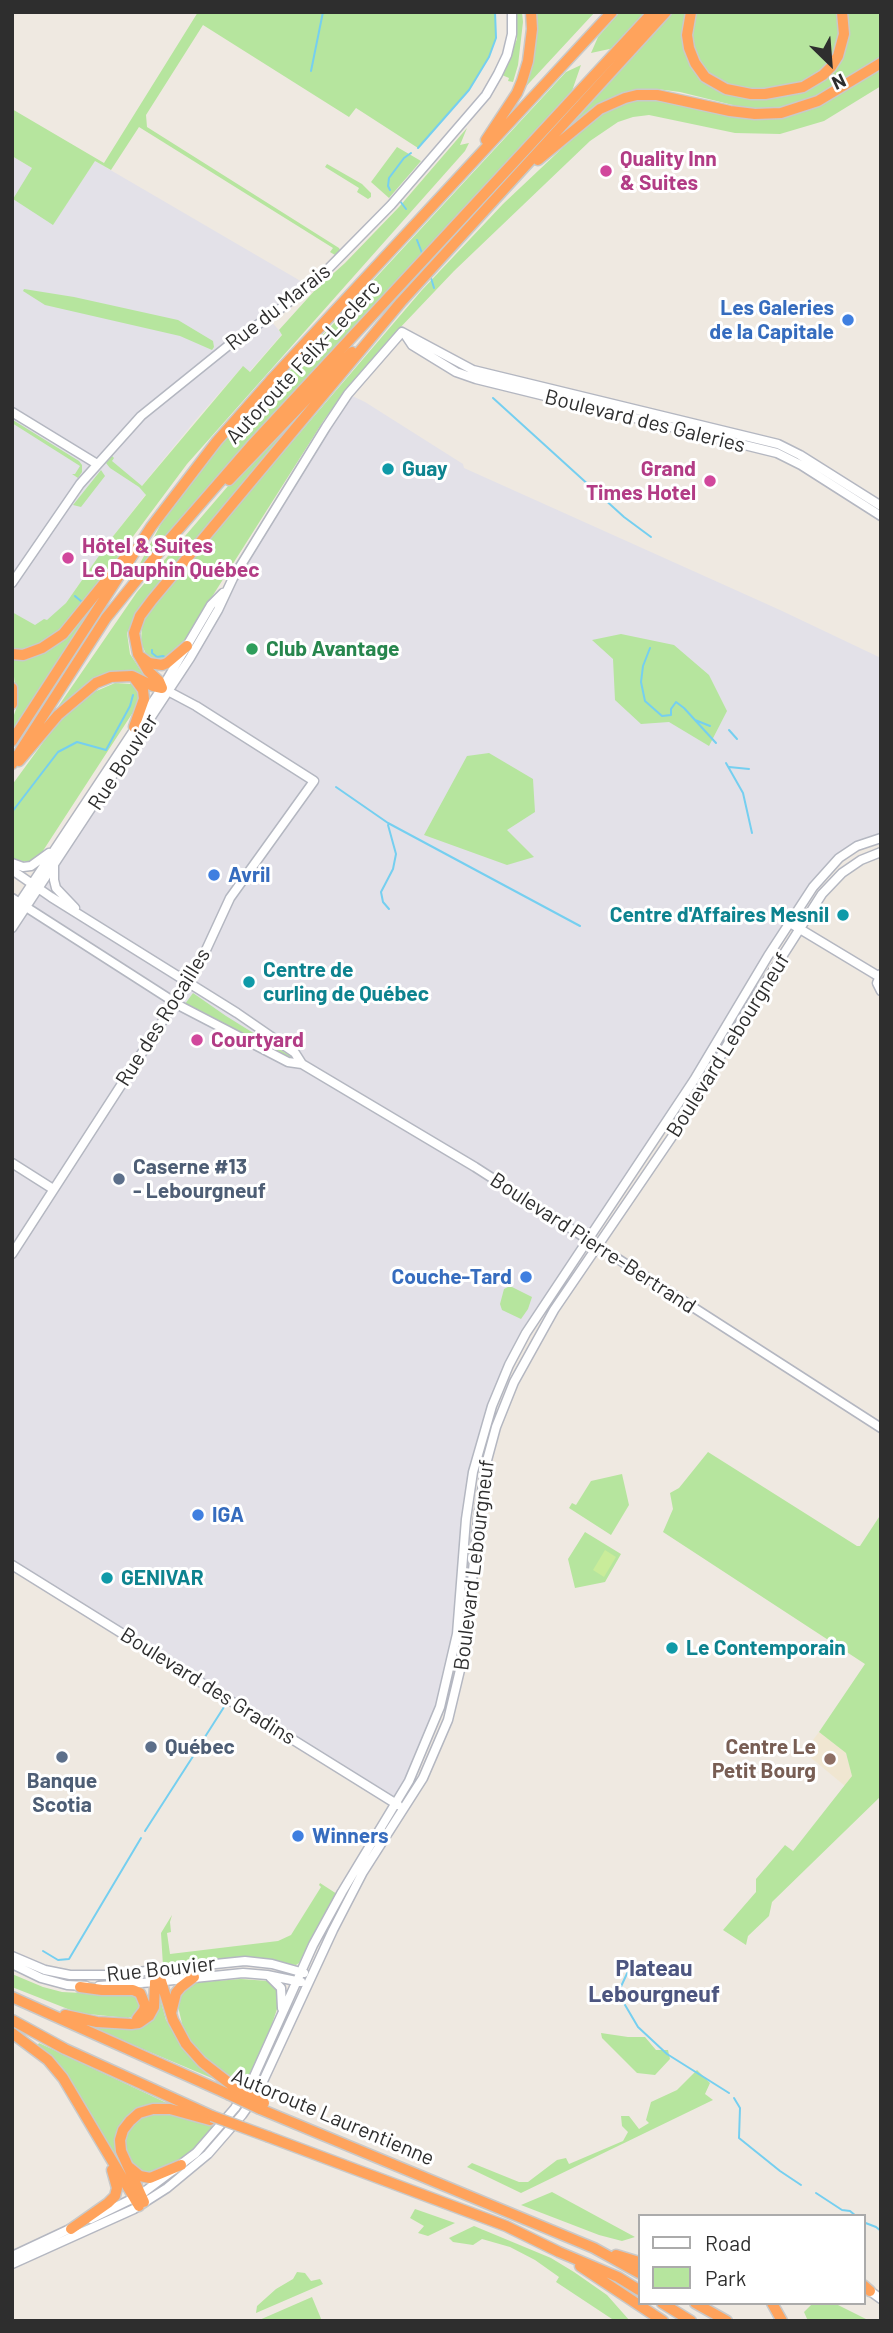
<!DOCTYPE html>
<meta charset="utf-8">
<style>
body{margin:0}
#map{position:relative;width:893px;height:2333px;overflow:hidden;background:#efe9e1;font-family:Barlow,sans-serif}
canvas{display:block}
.frame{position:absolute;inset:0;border:14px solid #2e2e2e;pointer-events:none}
.legend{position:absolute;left:638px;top:2214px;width:228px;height:91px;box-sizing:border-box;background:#fff;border:2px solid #ababab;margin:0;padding:9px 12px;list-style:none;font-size:21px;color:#2e2e2e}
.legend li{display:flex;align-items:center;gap:14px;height:35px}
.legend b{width:35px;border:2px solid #ababab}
.north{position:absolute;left:795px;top:28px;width:70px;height:70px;-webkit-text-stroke:5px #fff;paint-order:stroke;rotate:155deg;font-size:19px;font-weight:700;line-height:28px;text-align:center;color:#2e2e2e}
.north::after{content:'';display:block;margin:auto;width:24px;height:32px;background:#2e2e2e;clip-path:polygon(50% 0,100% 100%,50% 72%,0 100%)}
</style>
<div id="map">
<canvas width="893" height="2333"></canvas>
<div class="frame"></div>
<ul class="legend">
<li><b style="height:9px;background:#fff"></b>Road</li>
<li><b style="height:19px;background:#b6e59e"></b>Park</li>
</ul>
<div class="north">N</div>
</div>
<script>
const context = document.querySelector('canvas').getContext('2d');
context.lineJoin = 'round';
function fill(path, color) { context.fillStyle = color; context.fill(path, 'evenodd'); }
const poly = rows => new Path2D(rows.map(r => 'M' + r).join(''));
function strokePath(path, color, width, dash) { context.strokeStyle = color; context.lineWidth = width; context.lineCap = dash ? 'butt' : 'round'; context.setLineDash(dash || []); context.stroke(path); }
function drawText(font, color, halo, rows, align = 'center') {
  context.font = font + ' Barlow,sans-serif'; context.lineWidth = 6; context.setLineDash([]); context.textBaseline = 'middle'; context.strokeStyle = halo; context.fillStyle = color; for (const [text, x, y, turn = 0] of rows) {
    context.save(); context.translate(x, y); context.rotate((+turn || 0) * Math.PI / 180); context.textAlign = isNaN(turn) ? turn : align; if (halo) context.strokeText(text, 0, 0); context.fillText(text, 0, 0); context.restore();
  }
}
fill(poly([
 [12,156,32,168,53,224,95,161,304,283,265,314,282,334,249,372,242,367,194,422,140,488,146,494,110,540,66,603,45,624,33,631,12,617],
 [348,394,365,402,463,464,464,468,780,610,881,658,881,838,857,846,826,871,668,1119,526,1333,477,1452,460,1611,446,1689,396,1803,12,1565,12,927,218,610]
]), '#e3e1e8');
fill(poly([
 [819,1732,846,1753,852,1776,845,1786,804,1752]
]), '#f0e6d1');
fill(poly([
 [198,12,495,12,496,38,489,57,469,90,418,148,356,108,349,117,203,25,146,115,147,127,339,248,340,250,335,255,330,252,333,248,139,127,111,170,95,161,53,225,13,199,32,168,12,156,12,109,104,163],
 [516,12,522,12,523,22,518,65,513,82,508,81,509,78,502,75,517,39],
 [535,12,595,12,519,94],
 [620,12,647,12,614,48,591,53,598,37],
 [673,12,688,12,684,24,704,80,751,98,783,97,806,89,824,79,848,34,847,12,881,12,881,59,809,102,780,109,753,110,680,92,657,89,633,92,550,144],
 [695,12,839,12,841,35,837,49,823,71,796,86,757,91,722,84,709,76,700,65,690,40],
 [581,65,572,91,196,502,135,573,163,520,222,444,566,72],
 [881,67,881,86,824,121,780,134,735,133,649,115,633,117,618,122,590,141,454,271,397,331,350,385,324,420,177,652,165,661,153,660,146,654,141,643,142,624,150,610,221,525,422,290,503,204,592,120,611,109,627,102,655,99,786,116,808,110,827,101],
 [467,128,460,145,469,143,465,151,187,464,73,617,53,637,40,645,28,650,12,652,12,612,35,625,44,619,47,620,66,603,110,540,146,495,139,487,110,468,106,463,112,456,114,458,112,461,142,486,243,366,250,372,282,335,279,330,316,289,345,263,399,207],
 [397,147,421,161,389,198,371,182],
 [327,164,362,184,371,193,371,197,368,199,357,192,359,188,325,167],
 [24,289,74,297,178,320,213,341,214,347,212,350,180,336,45,305,23,291],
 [332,381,222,508,147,600,135,617,127,633,130,654,145,677,134,671,118,671,99,677,53,714,137,592,228,486],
 [13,420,79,461,82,465,82,472,78,478,72,474,75,474,80,466,12,423],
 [101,470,105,476,81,507,73,505],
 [107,587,12,732,12,721,17,706,12,657,37,653],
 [621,634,674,645,709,675,727,711,709,746,669,722,641,724,615,700,613,659,592,640],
 [115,683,131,684,138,692,139,703,37,860,28,862,12,859,12,785,58,722,87,695],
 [489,753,533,779,535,812,507,830,534,857,507,865,424,835,467,756],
 [193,993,226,1016,292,1057,290,1059,185,1004],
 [510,1286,532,1297,528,1309,521,1319,502,1310,500,1304,504,1289],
 [708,1452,857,1546,860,1546,881,1514,881,1796,772,1902,769,1916,748,1936,746,1945,723,1930,756,1892,756,1879,785,1845,793,1851,852,1776,846,1753,819,1732,865,1664,663,1532,673,1509,670,1493,679,1488],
 [622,1474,629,1505,611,1535,569,1508,572,1503,576,1505,591,1481],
 [585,1532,621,1554,605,1582,575,1588,568,1559],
 [320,1883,337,1894,299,1963,296,1965,240,1957,163,1966,161,1933,172,1915,170,1922,171,1932,167,1933,170,1954,278,1941,291,1935,321,1887,319,1885],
 [12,1974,43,1987,62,1992,100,1994,126,1992,136,1995,140,2007,134,2016,128,2018,78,2013,12,1987],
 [241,1979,268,1981,278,1988,279,2003,265,2045,244,2088,211,2066,190,2042,184,2032,177,2002,178,1997,190,1983],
 [159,2002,161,2002,166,2020,179,2041,214,2079,88,2026,88,2024,112,2028,136,2028,158,2009],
 [601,2033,628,2037,645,2037,656,2050,668,2050,670,2059,655,2075,637,2073,602,2038],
 [39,2043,171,2105,155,2106,119,2132,124,2168,121,2169,70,2080,37,2046],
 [697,2070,710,2083,705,2094,713,2100,521,2193,467,2167,472,2163,519,2182,528,2182,557,2160,566,2158,569,2164,623,2141,628,2132,622,2126,621,2116,629,2116,639,2129,649,2123,646,2120,651,2102,677,2090],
 [166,2112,215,2127,195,2149,178,2161,151,2175,133,2168,124,2147,126,2131,144,2114],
 [552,2192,635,2237,622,2241,599,2235,521,2205],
 [415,2209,455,2223,428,2236,418,2233,424,2226,410,2218],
 [474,2226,551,2258,574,2272,607,2295,630,2321,615,2321,556,2282,559,2277,535,2260,510,2247,482,2239,473,2245,453,2242,449,2238],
 [297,2272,305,2273,311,2281,320,2279,323,2284,256,2313,257,2306,276,2289,293,2279],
 [312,2297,322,2321,257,2321],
 [813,2303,834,2303,870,2321,808,2321,804,2312]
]), '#b6e59e');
fill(poly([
 [605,1550,616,1557,604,1577,593,1570]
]), '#c9ec9a');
strokePath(poly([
 [311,71,323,12],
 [418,148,469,90,489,57,496,38,495,12],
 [390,190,388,186,389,178,404,158,411,153],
 [400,201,406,209],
 [417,240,422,253],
 [431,278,434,288],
 [493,398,624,517,651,537],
 [75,596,82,602],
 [650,648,643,666,641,682,645,701,662,716,671,715,671,709,676,702,684,708,716,743],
 [152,650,152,653,157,657,163,656,167,658],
 [695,720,710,726],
 [729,730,737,739],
 [726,763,743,793,752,833],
 [729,767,749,769],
 [336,787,388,823,580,926],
 [12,812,58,752,77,742,106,750,130,706,133,695],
 [388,825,396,854,393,869,381,892,383,902,389,909],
 [203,1740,224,1707],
 [145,1831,199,1747],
 [43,1951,58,1960,69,1959,141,1838],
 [630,1967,618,1993,638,2027,667,2054,729,2093],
 [734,2098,740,2108,739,2138,780,2171,801,2185],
 [816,2193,842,2210,850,2211,856,2216],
 [863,2222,876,2227,881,2231]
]), '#75cff0', 2);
const secondary = poly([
 [406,336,412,345,456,372,476,379,777,453,801,465,881,516],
 [12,412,97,464],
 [12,583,80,484,141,416,229,345,284,306,322,275,391,205,430,160,486,95,498,74,507,55,512,34,512,12],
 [12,863,23,867,31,866,49,853],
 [54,866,54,880,56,888,75,908],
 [12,870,51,897,237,1013,295,1053,302,1064],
 [12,898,182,1007,288,1062,302,1064,475,1167,881,1428],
 [12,914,162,688,211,605,223,593],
 [790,923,878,976],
 [12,928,190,658,218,610,233,578,326,427,348,394,402,332,473,370,778,444,800,455,881,506],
 [881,974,877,983,881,991],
 [12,1163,53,1189],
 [12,1254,200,963,230,898,314,781,196,706,164,689],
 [12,1565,398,1805],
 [12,1956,45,1970,70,1975,107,1975,245,1961,272,1964,304,1973],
 [12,1964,41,1978,67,1985,86,1986],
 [270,1977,281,1988,282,2008],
 [99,1986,155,1982,243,1973,267,1975,301,1982],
 [91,2219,140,2195,196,2153,235,2108,252,2081,313,1945,342,1892,409,1781,440,1707,457,1634,466,1519,473,1472,492,1406,509,1365,526,1333,694,1080,768,956,813,887,839,858,857,846,881,838],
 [12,2256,76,2226],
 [12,2264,134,2209,167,2188,208,2154,242,2115,258,2092,333,1930,363,1872,423,1778,448,1720,466,1645,478,1518,486,1464,496,1427,514,1382,554,1310,680,1125,746,1013,822,894,842,873,861,860,881,852],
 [870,2291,881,2299]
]);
const highway = poly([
 [691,12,687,35,689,48,695,63,705,77,726,89,751,94,765,94,803,87,823,75,831,67,838,56,844,34,842,12],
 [486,140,517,93,522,81,528,61,532,29,531,12],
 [538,160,600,109,625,98,637,95,657,95,730,111,755,114,781,113,818,101,881,63],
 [229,480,352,352],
 [12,654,23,655,42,648,63,634,124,559],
 [141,657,149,663,162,665,167,663,187,646],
 [12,688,12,704],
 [162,688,159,681,148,671,138,654,134,633,140,616,152,600,401,302,666,12],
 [134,727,144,699,143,690,135,679],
 [12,741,151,527,217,441,270,381,612,12],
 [19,761,58,715,96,683,111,677,132,676,153,686,162,688],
 [12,764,106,618,170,539,251,446,653,12],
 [161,1981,173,2020,186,2044,202,2062,233,2086],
 [80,1987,102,1990,133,1990,140,1993,145,2005,144,2010,137,2019],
 [12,1997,228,2094],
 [171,2013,176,1993,181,1987,194,1977],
 [65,2015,97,2022,131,2024,139,2023,149,2016,154,2007,155,1982],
 [12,2020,65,2049,212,2116],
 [12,2033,48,2060,63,2078,139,2206],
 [260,2109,594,2248,639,2273],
 [269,2137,506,2226,559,2252,618,2277,639,2290],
 [129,2167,140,2176,150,2178,181,2165],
 [144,2202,121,2151,120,2140,123,2130,130,2121,139,2113,153,2109,170,2109,210,2120],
 [71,2229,108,2203,115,2196,117,2188,112,2170],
 [616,2255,639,2262],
 [580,2266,663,2321],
 [863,2285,870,2291],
 [662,2303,691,2321],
 [695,2303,727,2321],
 [772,2303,782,2321]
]);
strokePath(secondary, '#b4b7c1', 11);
strokePath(highway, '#c9c9c9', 13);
strokePath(secondary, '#fff', 8);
strokePath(highway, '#ffa35c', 10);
const highwayBridge = poly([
 [233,2086,264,2103],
 [228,2094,260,2109],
 [212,2116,269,2137]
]);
strokePath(highwayBridge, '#c9c9c9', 13, []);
strokePath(highwayBridge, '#ffa35c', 10);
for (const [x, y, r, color] of [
 [606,171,7,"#d1479c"],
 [848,320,7,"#3f7fe0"],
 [388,469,7,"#0f9aa8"],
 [710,481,7,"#d1479c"],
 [68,558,7,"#d1479c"],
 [252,649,7,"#2e9e5b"],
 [214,875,7,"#3f7fe0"],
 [843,915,7,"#0f9aa8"],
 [249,982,7,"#0f9aa8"],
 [197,1040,7,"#d1479c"],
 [119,1179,7,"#5c6f8a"],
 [526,1277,7,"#3f7fe0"],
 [198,1515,7,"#3f7fe0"],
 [107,1578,7,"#0f9aa8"],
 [672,1648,7,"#0f9aa8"],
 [151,1747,7,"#5c6f8a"],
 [62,1757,7,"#5c6f8a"],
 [830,1759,7,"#8d6e63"],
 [298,1836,7,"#3f7fe0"]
]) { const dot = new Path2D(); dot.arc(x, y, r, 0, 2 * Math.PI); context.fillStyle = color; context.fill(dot); strokePath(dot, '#fff', 2.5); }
drawText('bold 21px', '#b23c85', '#fff', [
 ["Quality Inn",620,159],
 ["& Suites",620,183],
 ["Grand",696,469,"right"],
 ["Times Hotel",696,493,"right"],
 ["Hôtel & Suites",82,546],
 ["Le Dauphin Québec",82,570],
 ["Courtyard",211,1040]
], 'left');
drawText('21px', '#2e2e2e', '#fff', [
 ["Rue du Marais",278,307,-38],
 ["Autoroute Félix-Leclerc",303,362,-47],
 ["Boulevard des Galeries",645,421,14],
 ["Rue Bouvier",123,762,-57],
 ["Rue des Rocailles",163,1017,-58],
 ["Boulevard Lebourgneuf",728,1045,-58],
 ["Boulevard Pierre-Bertrand",593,1243,33],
 ["Boulevard Lebourgneuf",474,1565,-83],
 ["Boulevard des Gradins",208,1686,32],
 ["Rue Bouvier",161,1969,-6],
 ["Autoroute Laurentienne",333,2117,23]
]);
drawText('bold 21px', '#366cbe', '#fff', [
 ["Les Galeries",834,308,"right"],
 ["de la Capitale",834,332,"right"],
 ["Avril",228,875],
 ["Couche-Tard",512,1277,"right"],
 ["IGA",212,1515],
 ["Winners",312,1836]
], 'left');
drawText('bold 21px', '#0d838f', '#fff', [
 ["Guay",402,469],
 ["Centre d'Affaires Mesnil",829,915,"right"],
 ["Centre de",263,970],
 ["curling de Québec",263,994],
 ["GENIVAR",121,1578],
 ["Le Contemporain",686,1648]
], 'left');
drawText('bold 21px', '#27864d', '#fff', [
 ["Club Avantage",266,649]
], 'left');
drawText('bold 21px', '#4e5e75', '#fff', [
 ["Caserne #13",133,1167],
 ["- Lebourgneuf",133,1191],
 ["Québec",165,1747],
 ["Banque",62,1781,"center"],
 ["Scotia",62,1805,"center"]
], 'left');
drawText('bold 21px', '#785e54', '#fff', [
 ["Centre Le",816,1747],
 ["Petit Bourg",816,1771]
], 'right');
drawText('bold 23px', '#4d5680', '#fff', [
 ["Plateau",654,1968],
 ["Lebourgneuf",654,1994]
]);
</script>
